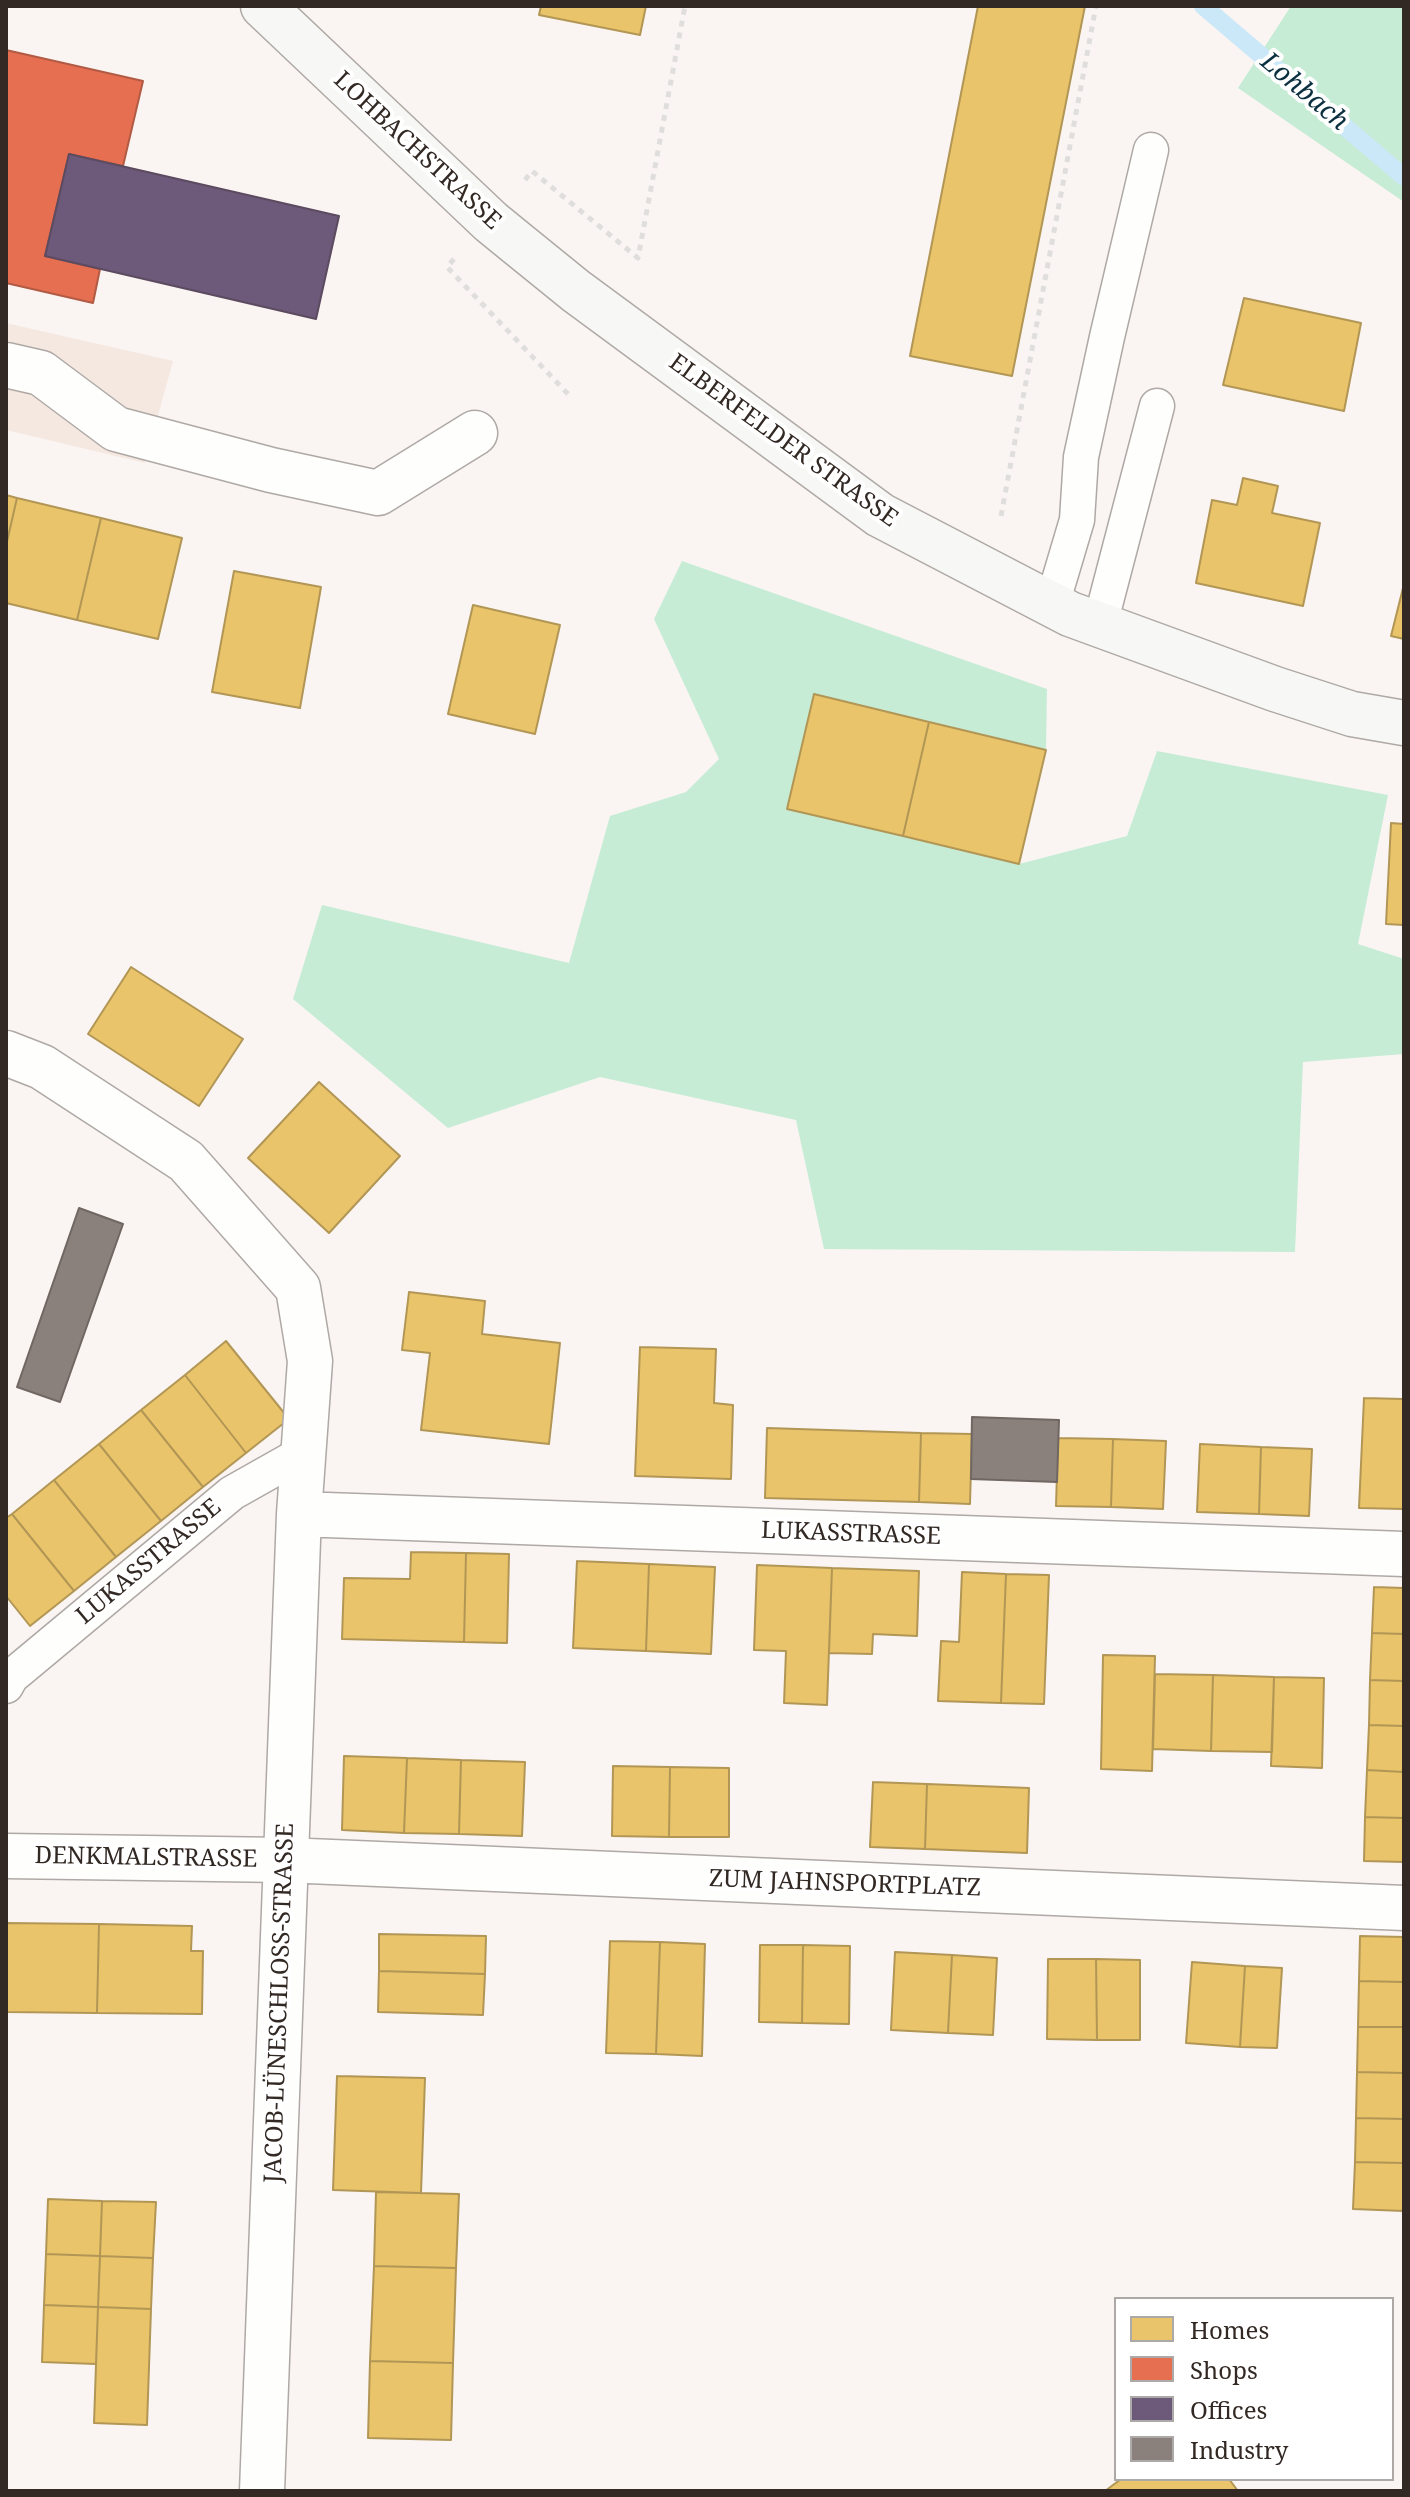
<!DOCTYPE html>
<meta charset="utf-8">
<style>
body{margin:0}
#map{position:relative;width:1410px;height:2497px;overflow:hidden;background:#faf5f2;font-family:"Noto Serif",serif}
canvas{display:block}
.frame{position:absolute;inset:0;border:8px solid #332924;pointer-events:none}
.legend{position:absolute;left:1114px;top:2297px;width:280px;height:184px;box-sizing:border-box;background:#fff;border:2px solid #ada9a7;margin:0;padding:10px 14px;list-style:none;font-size:24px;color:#332924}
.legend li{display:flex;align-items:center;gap:16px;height:40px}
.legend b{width:40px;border:2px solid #ada9a7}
</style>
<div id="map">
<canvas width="1410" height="2497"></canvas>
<div class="frame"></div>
<ul class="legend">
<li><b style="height:22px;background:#e9c46a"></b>Homes</li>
<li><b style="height:22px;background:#e76f51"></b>Shops</li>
<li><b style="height:22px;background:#6d597a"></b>Offices</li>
<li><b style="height:22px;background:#8a817c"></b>Industry</li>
</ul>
</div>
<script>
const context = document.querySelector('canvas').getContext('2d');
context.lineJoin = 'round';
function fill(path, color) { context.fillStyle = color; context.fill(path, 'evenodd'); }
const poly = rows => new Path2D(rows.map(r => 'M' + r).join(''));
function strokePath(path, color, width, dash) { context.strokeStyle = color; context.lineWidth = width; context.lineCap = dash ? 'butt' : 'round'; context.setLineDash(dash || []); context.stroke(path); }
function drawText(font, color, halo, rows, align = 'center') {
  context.font = font + ' "Noto Serif",serif'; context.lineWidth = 8; context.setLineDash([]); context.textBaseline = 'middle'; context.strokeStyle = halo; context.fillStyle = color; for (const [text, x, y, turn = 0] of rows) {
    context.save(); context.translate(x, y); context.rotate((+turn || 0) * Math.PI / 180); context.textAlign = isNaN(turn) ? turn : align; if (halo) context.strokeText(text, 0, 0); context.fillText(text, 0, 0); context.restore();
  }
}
fill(poly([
 [6,323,173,361,145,463,6,430]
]), '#f5e8e1');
fill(poly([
 [1291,6,1404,6,1404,202,1238,88],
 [682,561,1047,689,1046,750,814,695,787,809,1019,864,1127,836,1157,751,1388,795,1358,944,1404,959,1404,1054,1303,1062,1295,1252,824,1249,796,1120,600,1077,448,1128,293,999,322,905,569,963,610,816,686,792,719,759,654,619]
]), '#c6ecd5');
const homes = poly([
 [541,6,646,6,640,35,539,15,541,6],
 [978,6,1085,6,1012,376,910,356,978,6],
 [1244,298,1361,323,1344,411,1223,385,1244,298],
 [1243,478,1278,486,1272,513,1320,523,1303,606,1196,583,1212,500,1237,505,1243,478],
 [6,495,17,498,6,546,6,495],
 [17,498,101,518,77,620,6,603,6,546,17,498],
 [101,518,182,538,158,639,77,620,101,518],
 [234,571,321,587,300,708,212,692,234,571],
 [1404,584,1404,639,1391,636,1404,584],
 [473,605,560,625,535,734,448,714,473,605],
 [814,694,929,722,903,836,787,809,814,694],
 [929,722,1046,750,1019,864,903,836,929,722],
 [1391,823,1404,824,1404,925,1386,924,1391,823],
 [131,967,243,1039,199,1106,88,1034,131,967],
 [319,1082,400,1156,329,1233,248,1158,319,1082],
 [409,1292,485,1301,482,1334,560,1343,549,1444,421,1430,430,1353,402,1350,409,1292],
 [226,1341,289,1419,246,1453,185,1375,226,1341],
 [640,1347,716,1349,714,1403,733,1405,731,1479,635,1476,640,1347],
 [185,1375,246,1453,203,1487,141,1410,185,1375],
 [1364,1398,1403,1399,1404,1509,1359,1508,1364,1398],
 [141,1410,203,1487,161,1521,99,1444,141,1410],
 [767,1428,921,1433,919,1502,765,1498,767,1428],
 [921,1433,972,1434,970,1504,919,1502,921,1433],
 [1058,1438,1113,1439,1111,1507,1056,1506,1058,1438],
 [1113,1439,1166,1441,1163,1509,1111,1507,1113,1439],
 [99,1444,161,1521,116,1557,54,1480,99,1444],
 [1200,1444,1261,1447,1259,1514,1197,1512,1200,1444],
 [1261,1447,1312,1449,1309,1516,1259,1514,1261,1447],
 [54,1480,116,1557,74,1591,12,1514,54,1480],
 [12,1514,74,1591,30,1626,6,1596,6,1518,12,1514],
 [411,1552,466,1553,464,1642,342,1639,344,1578,410,1579,411,1552],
 [466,1553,509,1554,507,1643,464,1642,466,1553],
 [577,1561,649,1564,646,1651,573,1648,577,1561],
 [649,1564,715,1567,711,1654,646,1651,649,1564],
 [757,1565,832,1568,827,1705,784,1703,786,1651,754,1650,757,1565],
 [832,1568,919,1571,917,1636,873,1634,872,1654,829,1653,832,1568],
 [962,1572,1006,1574,1001,1703,938,1701,941,1641,959,1642,962,1572],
 [1006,1574,1049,1575,1044,1704,1001,1703,1006,1574],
 [1374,1587,1404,1588,1404,1634,1372,1633,1374,1587],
 [1372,1633,1404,1634,1404,1681,1370,1680,1372,1633],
 [1103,1655,1155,1656,1152,1771,1101,1769,1103,1655],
 [1155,1674,1213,1675,1211,1751,1153,1749,1155,1674],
 [1213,1675,1274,1677,1272,1752,1211,1751,1213,1675],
 [1274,1677,1324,1678,1322,1768,1271,1766,1274,1677],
 [1370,1680,1404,1681,1404,1726,1369,1725,1370,1680],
 [1369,1725,1404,1726,1404,1772,1367,1770,1369,1725],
 [344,1756,407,1758,404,1833,342,1830,344,1756],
 [407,1758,461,1760,459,1834,404,1833,407,1758],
 [461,1760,525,1762,522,1836,459,1834,461,1760],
 [613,1766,670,1767,669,1837,612,1836,613,1766],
 [670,1767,729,1768,729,1837,669,1837,670,1767],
 [1367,1770,1404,1772,1404,1818,1365,1817,1367,1770],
 [873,1782,927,1784,925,1849,870,1847,873,1782],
 [927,1784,1029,1788,1027,1853,925,1849,927,1784],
 [1365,1817,1404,1818,1404,1862,1364,1861,1365,1817],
 [6,1923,99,1924,97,2013,6,2012,6,1923],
 [99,1924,192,1926,191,1951,203,1951,202,2014,97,2013,99,1924],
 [379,1934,486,1936,485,1974,379,1971,379,1934],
 [1360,1936,1404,1937,1404,1982,1359,1981,1360,1936],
 [610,1941,660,1942,656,2054,606,2053,610,1941],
 [660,1942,705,1944,702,2056,656,2054,660,1942],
 [760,1945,803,1945,802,2023,759,2022,760,1945],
 [803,1945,850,1946,849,2024,802,2023,803,1945],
 [895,1952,952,1955,948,2033,891,2030,895,1952],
 [952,1955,997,1958,993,2035,948,2033,952,1955],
 [1048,1959,1096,1959,1097,2040,1047,2039,1048,1959],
 [1096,1959,1140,1960,1140,2040,1097,2040,1096,1959],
 [1192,1962,1245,1966,1240,2047,1186,2043,1192,1962],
 [1245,1966,1282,1968,1277,2048,1240,2047,1245,1966],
 [379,1971,485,1974,483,2015,378,2012,379,1971],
 [1359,1981,1404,1982,1404,2027,1358,2027,1359,1981],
 [1358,2027,1404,2027,1404,2073,1357,2072,1358,2027],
 [1357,2072,1404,2073,1404,2119,1356,2118,1357,2072],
 [337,2076,425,2078,421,2193,333,2190,337,2076],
 [1356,2118,1404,2119,1404,2163,1355,2162,1356,2118],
 [1355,2162,1404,2163,1404,2211,1353,2209,1355,2162],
 [376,2192,459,2194,456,2268,374,2266,376,2192],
 [48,2199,102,2201,100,2256,46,2254,48,2199],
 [102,2201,156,2202,153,2258,100,2256,102,2201],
 [46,2254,100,2256,98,2307,44,2305,46,2254],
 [100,2256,153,2258,151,2309,98,2307,100,2256],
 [374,2266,456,2268,453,2363,370,2361,374,2266],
 [44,2305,98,2307,96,2364,42,2362,44,2305],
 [98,2307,151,2309,147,2425,94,2423,98,2307],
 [370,2361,453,2363,451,2440,368,2438,370,2361],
 [1121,2479,1229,2479,1238,2491,1105,2491,1121,2479]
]);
fill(homes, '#e9c46a');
strokePath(homes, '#b29655', 2);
const shops = poly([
 [6,50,143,81,123,166,69,154,45,256,100,269,93,303,6,283,6,50]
]);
fill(shops, '#e76f51');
strokePath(shops, '#b15a44', 2);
const offices = poly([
 [69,154,339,216,316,319,45,256,69,154]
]);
fill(offices, '#6d597a');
strokePath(offices, '#5c4b60', 2);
const industry = poly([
 [79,1208,123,1224,60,1402,17,1387,79,1208],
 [972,1417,1059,1420,1057,1482,971,1479,972,1417]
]);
fill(industry, '#8a817c');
strokePath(industry, '#706762', 2);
strokePath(poly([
 [1203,6,1404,177]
]), '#cae8f8', 18);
const service = poly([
 [1052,604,1077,520,1081,457,1107,337,1151,150],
 [1100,624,1157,406],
 [6,1686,11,1677,232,1493,303,1453]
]);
const minor = poly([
 [6,365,41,373,116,429,271,470,378,493,475,433],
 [6,1053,42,1067,186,1161,298,1288,310,1361,299,1514,262,2491],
 [299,1514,1404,1554],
 [6,1856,285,1860,1404,1908]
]);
const secondary = poly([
 [263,6,491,222,518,244,576,291,880,515,1070,614,1275,689,1352,714,1404,723]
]);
strokePath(service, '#afa9a5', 37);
strokePath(minor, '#afa9a5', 47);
strokePath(secondary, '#afa9a5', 47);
strokePath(poly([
 [525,180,532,171,638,258,685,6],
 [454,259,447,267,569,395],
 [1001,516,1096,6]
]), '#e0dedd', 5, [6, 6]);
strokePath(service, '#fefefd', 34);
strokePath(minor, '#fefefd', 44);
strokePath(secondary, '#f7f8f5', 44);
drawText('24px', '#332924', '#fff', [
 ["LOHBACHSTRASSE",417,151,43],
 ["ELBERFELDER STRASSE",783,441,36],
 ["LUKASSTRASSE",851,1534,2],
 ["LUKASSTRASSE",149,1562,-40],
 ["DENKMALSTRASSE",146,1858,1],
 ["ZUM JAHNSPORTPLATZ",845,1884,2],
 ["JACOB-LÜNESCHLOSS-STRASSE",280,2003,-88]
]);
drawText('italic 26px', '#0b3040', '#fff', [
 ["Lohbach",1304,92,40]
]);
</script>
